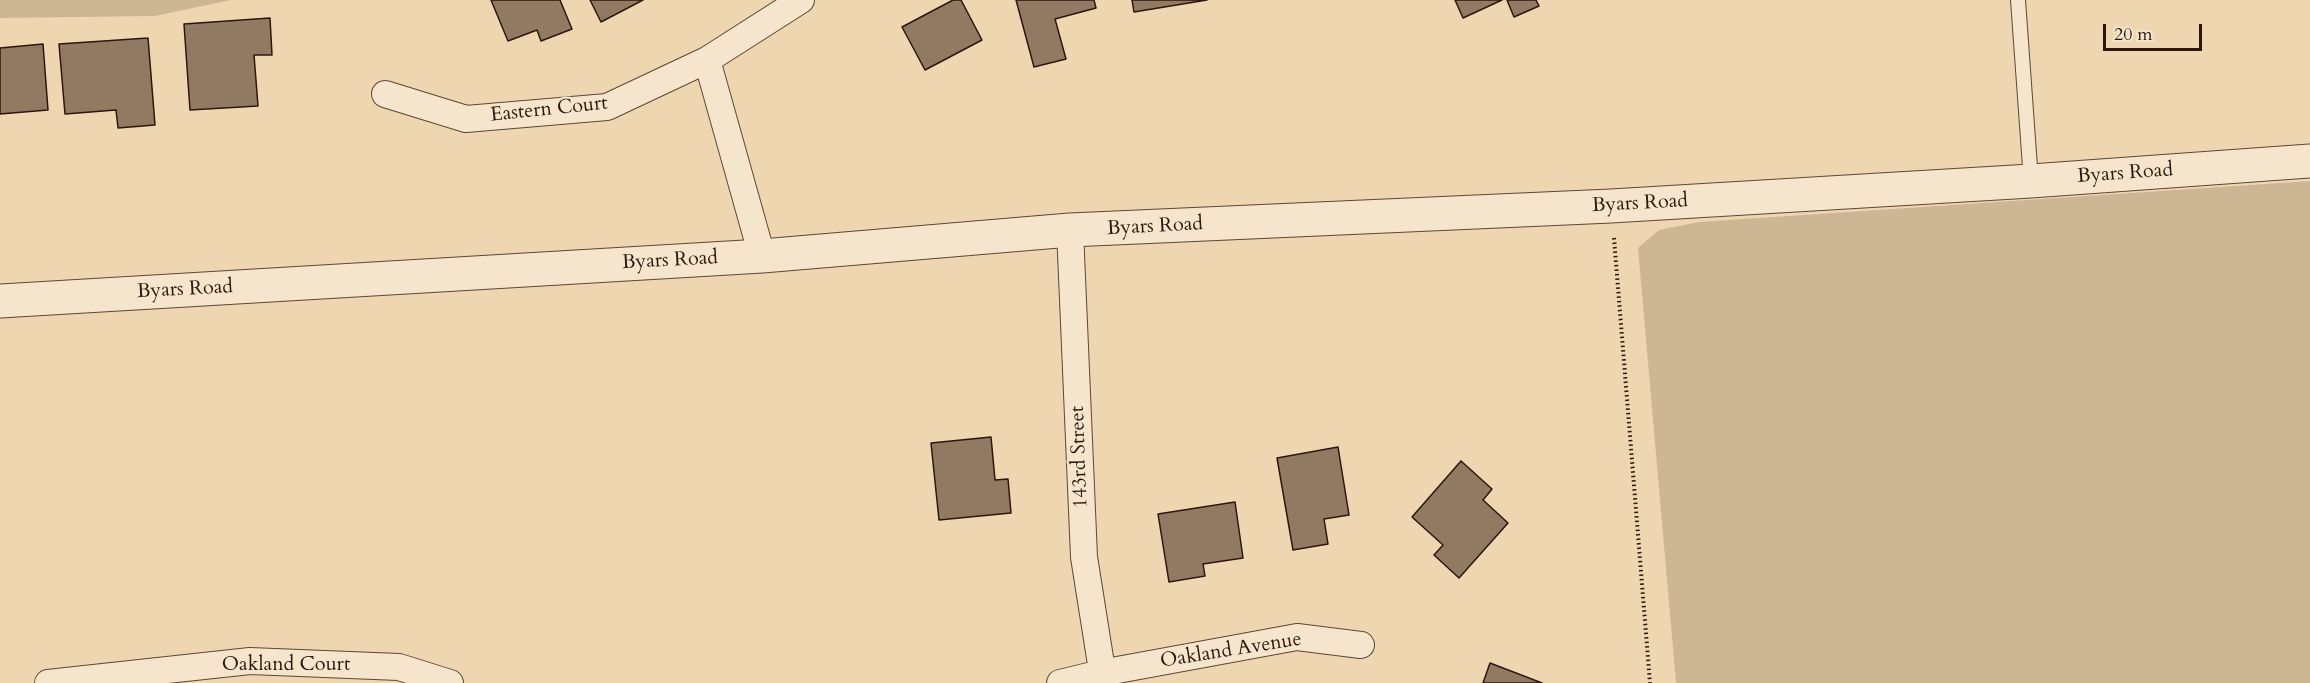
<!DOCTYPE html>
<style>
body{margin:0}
#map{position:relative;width:2310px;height:683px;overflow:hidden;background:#eed7b0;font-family:Cardo,serif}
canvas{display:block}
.scale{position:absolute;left:2103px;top:24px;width:99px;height:27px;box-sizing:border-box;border:3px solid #2d160e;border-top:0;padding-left:8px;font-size:18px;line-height:21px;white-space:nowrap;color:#2d160e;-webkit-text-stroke:4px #f4e5cc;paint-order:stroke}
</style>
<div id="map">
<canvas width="2310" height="683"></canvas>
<div class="scale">20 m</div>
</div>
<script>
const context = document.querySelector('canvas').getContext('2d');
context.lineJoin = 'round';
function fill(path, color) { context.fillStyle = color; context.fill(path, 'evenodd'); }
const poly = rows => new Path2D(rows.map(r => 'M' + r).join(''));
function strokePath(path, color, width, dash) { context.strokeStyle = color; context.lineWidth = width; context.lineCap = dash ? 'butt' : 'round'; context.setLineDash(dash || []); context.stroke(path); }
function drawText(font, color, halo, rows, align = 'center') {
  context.font = font + ' Cardo,serif'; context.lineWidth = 4.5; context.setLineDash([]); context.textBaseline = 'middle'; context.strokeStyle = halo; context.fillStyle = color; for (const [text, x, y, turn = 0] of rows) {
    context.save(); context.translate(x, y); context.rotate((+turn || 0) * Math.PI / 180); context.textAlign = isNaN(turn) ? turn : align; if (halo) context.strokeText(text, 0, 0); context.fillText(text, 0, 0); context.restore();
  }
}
fill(poly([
 [0,0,231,0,155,16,0,18],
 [2310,181,2310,683,1676,683,1638,248,1659,230,1699,222]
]), '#cdb694');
const building = poly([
 [491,0,560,0,572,29,541,41,537,30,508,41,491,0],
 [590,0,643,0,601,22,590,0],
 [953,0,961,0,982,40,925,70,902,27,953,0],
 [1016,0,1094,0,1096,8,1055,19,1066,59,1034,67,1016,0],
 [1132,0,1207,0,1134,12,1132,0],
 [1455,0,1502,0,1463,18,1455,0],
 [1507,0,1536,0,1539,6,1514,17,1507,0],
 [270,18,272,55,254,55,258,106,190,110,184,24,270,18],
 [148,38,155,125,118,128,116,110,65,114,59,44,148,38],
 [43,44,48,110,0,114,0,48,43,44],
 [991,437,995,480,1008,479,1011,513,939,520,931,443,991,437],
 [1338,447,1349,515,1324,519,1328,544,1293,550,1277,458,1338,447],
 [1461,461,1492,489,1483,500,1508,523,1459,578,1434,555,1443,545,1412,517,1461,461],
 [1235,502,1243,558,1203,564,1205,576,1169,582,1158,514,1235,502],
 [1490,663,1542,683,1483,683,1490,663]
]);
fill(building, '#917a62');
strokePath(building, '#2d160e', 1.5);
const service = poly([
 [2018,0,2031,181]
]);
const minor = poly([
 [707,60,801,0],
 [385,94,466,119,607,107,707,60,762,256],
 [1070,230,1084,557,1104,683],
 [48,683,250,661,399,667,450,683],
 [1060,683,1101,673,1297,637,1361,645]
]);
const tertiary = poly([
 [0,301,762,256,1070,230,1611,206,2031,181,2310,161]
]);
strokePath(service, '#5d4636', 16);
strokePath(minor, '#5d4636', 28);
strokePath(tertiary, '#5d4636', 35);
strokePath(poly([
 [1614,238,1650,683]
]), '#2d160e', 4, [1.5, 3]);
strokePath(service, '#f4e5cc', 14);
strokePath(minor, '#f4e5cc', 26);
strokePath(tertiary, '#f4e5cc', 33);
drawText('20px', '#2d160e', '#f4e5cc', [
 ["Eastern Court",549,110,-6],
 ["Byars Road",2125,174,-4],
 ["Byars Road",1640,204,-3],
 ["Byars Road",1155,227,-3],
 ["Byars Road",670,261,-3],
 ["Byars Road",185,290,-3],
 ["143rd Street",1080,457,-92],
 ["Oakland Avenue",1231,651,-9],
 ["Oakland Court",286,665]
]);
</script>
